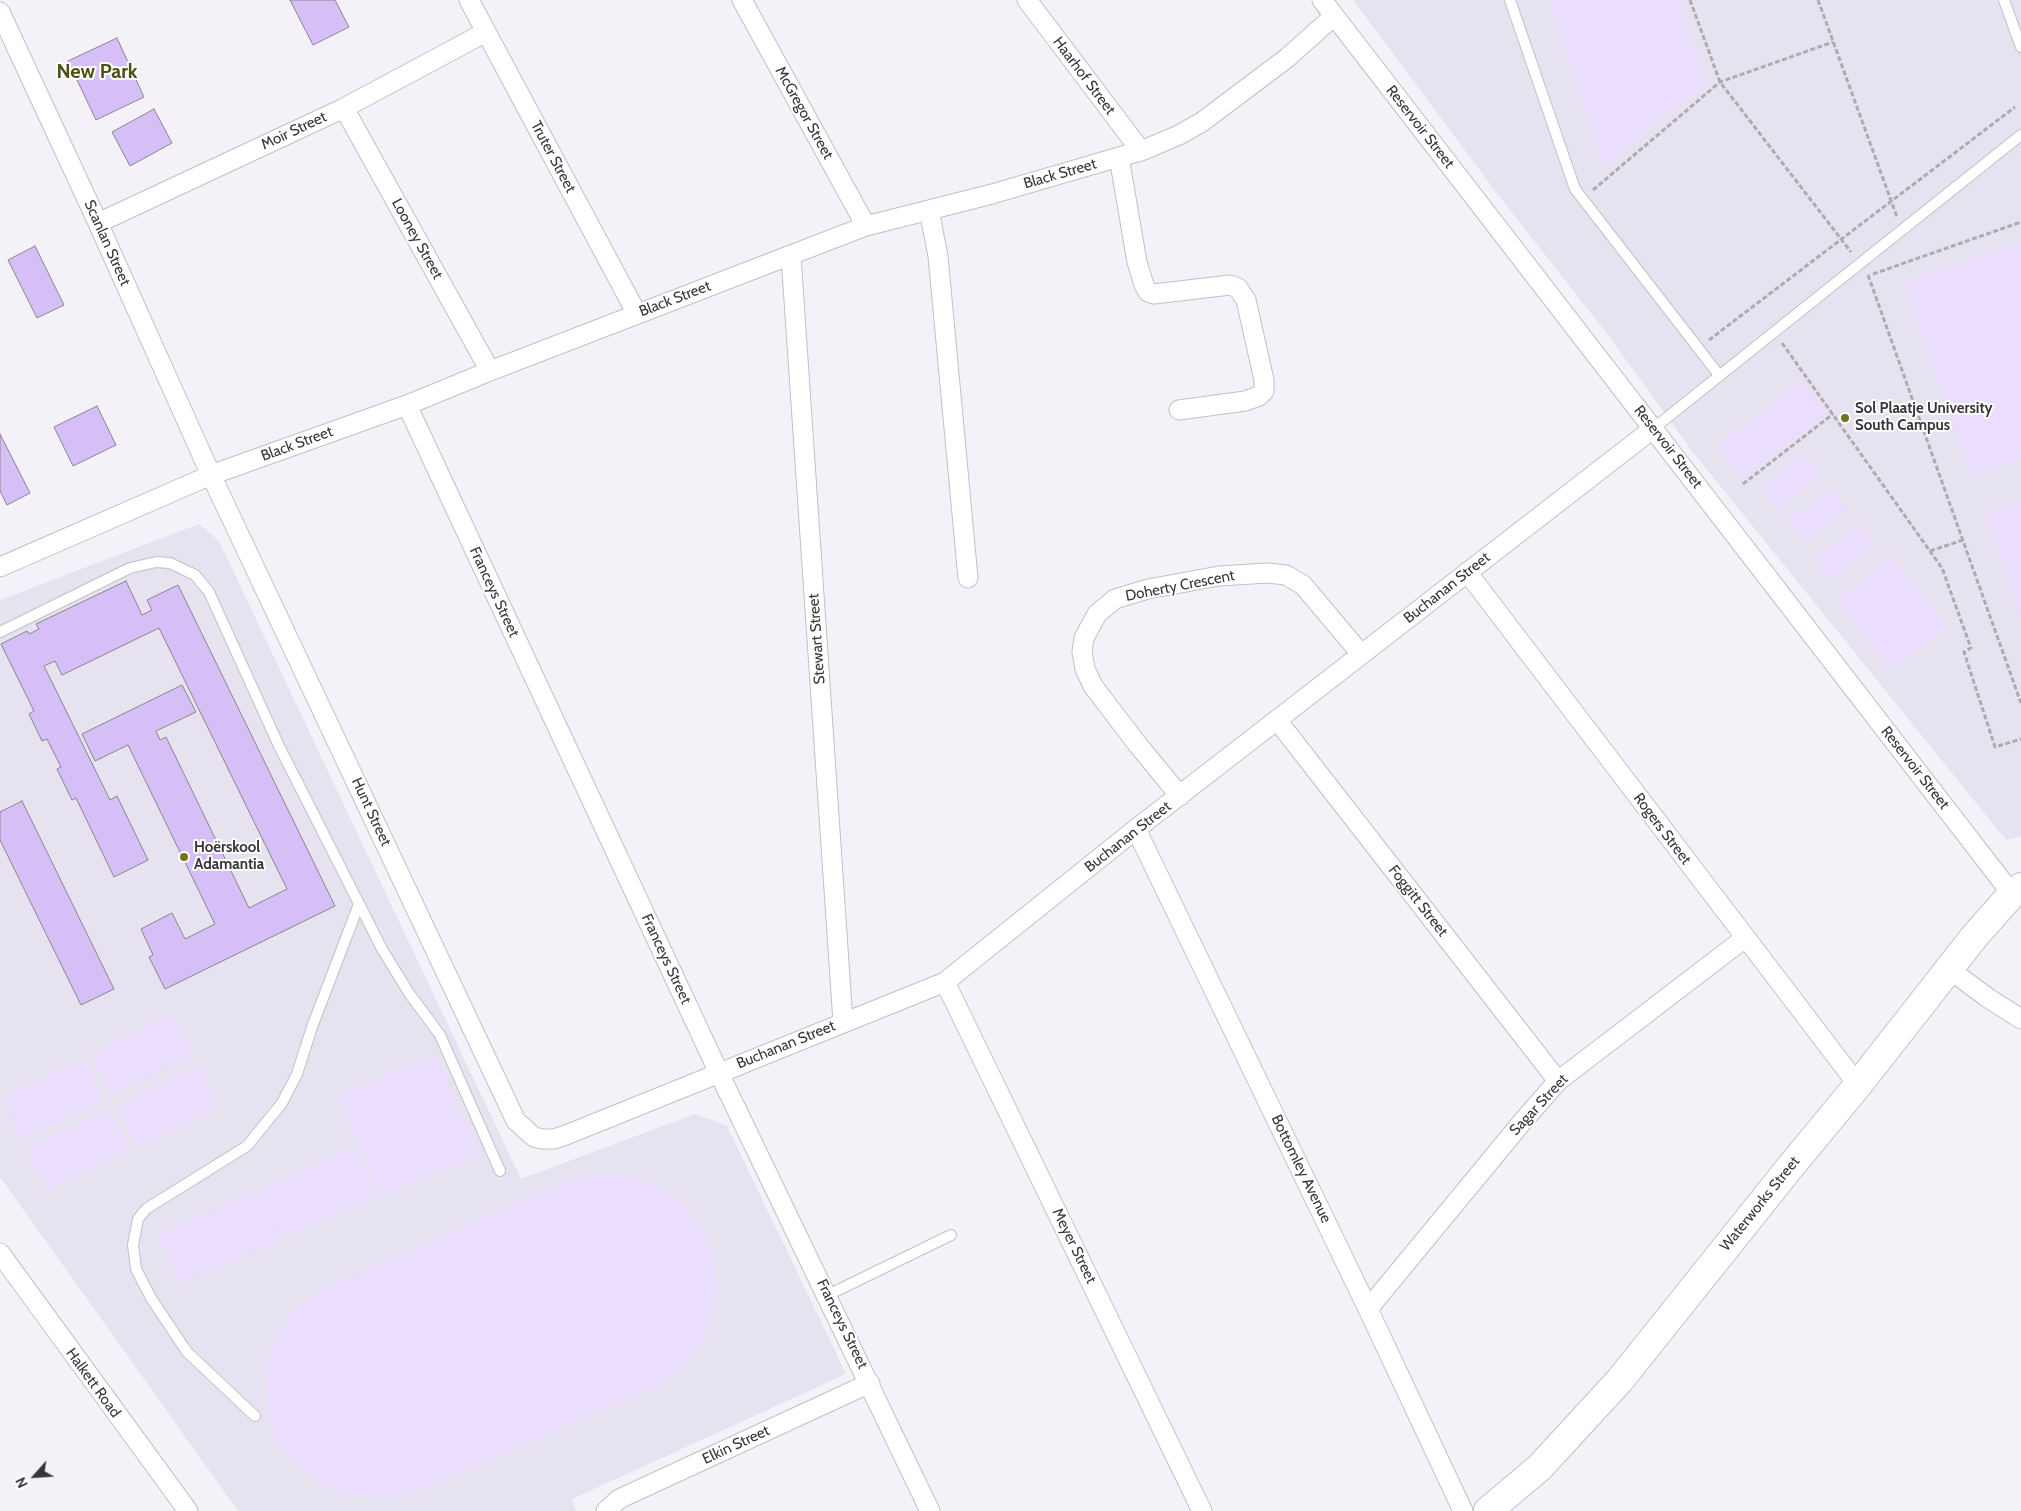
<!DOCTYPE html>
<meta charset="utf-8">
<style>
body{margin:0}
#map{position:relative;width:2021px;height:1511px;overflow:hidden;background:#f4f1f9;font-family:Cabin,sans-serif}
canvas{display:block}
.north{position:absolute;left:10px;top:1451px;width:50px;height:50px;-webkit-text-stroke:4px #fff;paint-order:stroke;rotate:244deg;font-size:14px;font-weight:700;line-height:20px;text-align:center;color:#373639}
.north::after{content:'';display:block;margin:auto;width:18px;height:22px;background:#373639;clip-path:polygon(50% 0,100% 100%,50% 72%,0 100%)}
</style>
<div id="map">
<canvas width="2021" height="1511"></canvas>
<div class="north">N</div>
</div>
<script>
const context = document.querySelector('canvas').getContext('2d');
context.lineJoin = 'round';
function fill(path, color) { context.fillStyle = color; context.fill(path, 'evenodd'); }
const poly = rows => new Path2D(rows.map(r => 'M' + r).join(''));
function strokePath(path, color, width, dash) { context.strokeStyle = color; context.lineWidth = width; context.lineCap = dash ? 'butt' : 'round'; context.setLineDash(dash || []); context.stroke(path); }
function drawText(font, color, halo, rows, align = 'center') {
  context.font = font + ' Cabin,sans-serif'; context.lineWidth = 4; context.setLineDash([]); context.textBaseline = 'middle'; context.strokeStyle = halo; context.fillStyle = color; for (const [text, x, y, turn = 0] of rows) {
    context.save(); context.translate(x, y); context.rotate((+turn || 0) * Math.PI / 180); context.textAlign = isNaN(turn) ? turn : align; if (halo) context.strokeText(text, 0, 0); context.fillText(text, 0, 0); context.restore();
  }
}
fill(poly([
 [1353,0,2021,0,2021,837,2006,840,1692,451,1608,335,1499,196],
 [199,524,219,541,521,1179,695,1114,727,1126,846,1374,572,1499,576,1511,238,1511,0,1177,0,600]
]), '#e7e2f0');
fill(poly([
 [1550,0,1678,0,1706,82,1604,166],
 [2021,242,2021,458,1972,476,1904,283],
 [1803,381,1827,413,1743,478,1718,445],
 [1804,454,1820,476,1777,509,1760,487],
 [1831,489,1847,510,1804,543,1788,521],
 [2021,502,2021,617,1985,514],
 [1859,525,1875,546,1831,579,1815,558],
 [1892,557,1947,626,1891,669,1837,600],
 [173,1014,193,1055,111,1095,91,1054],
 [436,1054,457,1104,360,1146,338,1096],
 [84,1059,103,1099,22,1139,2,1098],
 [199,1066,219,1106,137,1147,117,1107],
 [458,1105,479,1154,381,1197,360,1147],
 [110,1110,129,1150,48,1190,28,1149],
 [356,1147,378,1197,279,1239,258,1190],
 [597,1175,619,1175,643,1180,666,1192,685,1205,699,1224,711,1251,716,1269,717,1292,712,1318,702,1340,690,1358,676,1372,656,1386,427,1488,400,1496,384,1497,347,1493,329,1486,298,1466,286,1451,274,1432,268,1414,266,1393,266,1373,276,1340,286,1322,299,1306,320,1291,564,1182],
 [256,1192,278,1242,180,1284,158,1234]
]), '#eaddfe');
const building = poly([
 [290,0,335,0,349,27,313,45,290,0],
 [117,38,144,97,96,120,68,61,117,38],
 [154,109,172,143,130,166,112,132,154,109],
 [35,246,64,305,37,318,8,260,35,246],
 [97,406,116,445,73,466,54,427,97,406],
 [0,434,30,493,7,505,0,491,0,434],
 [126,581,142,615,152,610,147,600,178,585,335,906,165,989,149,957,153,955,141,929,172,913,185,939,215,924,128,745,95,761,82,734,182,685,196,712,156,731,160,740,166,737,249,908,287,889,159,628,62,675,55,661,44,666,110,800,117,796,148,860,114,877,76,798,72,800,57,769,61,767,47,739,42,741,29,714,34,711,1,644,27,631,29,634,39,629,36,624,126,581],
 [22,801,114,989,81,1005,0,840,0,812,22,801]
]);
fill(building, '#d6bff7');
strokePath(building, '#89868d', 1);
const lane = poly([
 [1510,0,1575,189,1719,375],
 [2004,0,2021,47],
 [1654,428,2021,135],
 [0,632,130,568,156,562,170,563,195,575,209,592,279,746,382,949,409,993,440,1035,500,1171],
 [828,1295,951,1235],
 [255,1416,187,1352,151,1298,136,1269,133,1245,138,1219,146,1209,247,1146,282,1103,297,1074,312,1027,359,904]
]);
const street = poly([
 [469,0,637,314],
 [742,0,866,226],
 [1027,0,1141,151],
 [1322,0,2012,894],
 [0,12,98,223,211,475,516,1121,534,1137,542,1139,554,1139,566,1135,945,982,1136,829,1654,428],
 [344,108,490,371],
 [1119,157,1137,262,1144,285,1148,292,1154,294,1230,285,1238,288,1246,300,1264,380,1264,391,1259,396,1245,401,1179,410],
 [929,210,938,256,968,578],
 [98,223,344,108,486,32],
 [791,256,843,1022],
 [407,405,719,1073,930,1511],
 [0,567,211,475,407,405,490,371,866,226,992,194,1119,157,1141,151,1179,135,1202,122,1287,58,1334,16],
 [1467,572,1858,1085],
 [1277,720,1558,1081],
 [1180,796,1138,745,1093,686,1085,669,1082,652,1084,638,1097,614,1115,599,1148,589,1219,576,1268,573,1286,575,1303,585,1361,654],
 [1136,829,1368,1309,1463,1511],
 [1949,969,1988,998,2021,1019],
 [945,982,1202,1511],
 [0,1253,188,1511],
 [1368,1309,1523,1121,1558,1081,1745,938],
 [606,1511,619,1499,870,1383]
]);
const secondary = poly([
 [1488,1511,1540,1467,1620,1380,1791,1166,1858,1085,1974,937,2012,894,2021,887]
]);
strokePath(lane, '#c2c0c7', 12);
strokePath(street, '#c2c0c7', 21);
strokePath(secondary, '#c2c0c7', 30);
strokePath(poly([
 [1690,0,1720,82,1851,252],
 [1818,0,1897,217],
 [1593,190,1720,82,1833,42],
 [1873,274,2021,222],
 [1868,275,2021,703],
 [1709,340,2015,107],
 [1782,343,1942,568,1971,648,1964,652,1995,747,2021,739],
 [1743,484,1833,414],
 [1930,551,1963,540]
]), '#adaab0', 3, [5, 2.5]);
strokePath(lane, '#fff', 10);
strokePath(street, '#fff', 19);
strokePath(secondary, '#fff', 28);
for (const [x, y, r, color] of [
 [1845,418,5,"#6e741c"],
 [184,857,5,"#6e741c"]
]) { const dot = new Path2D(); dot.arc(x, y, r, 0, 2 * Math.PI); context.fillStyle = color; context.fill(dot); strokePath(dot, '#fff', 2); }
drawText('15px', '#373639', '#fff', [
 ["Haarhof Street",1084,76,53],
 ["McGregor Street",804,113,61],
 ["Reservoir Street",1420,127,52],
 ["Moir Street",294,131,-25],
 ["Truter Street",553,157,62],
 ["Black Street",1060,174,-16],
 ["Looney Street",417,239,61],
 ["Scanlan Street",107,243,66],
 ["Black Street",675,299,-21],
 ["Black Street",297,444,-20],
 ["Reservoir Street",1668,447,52],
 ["Doherty Crescent",1180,586,-11],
 ["Buchanan Street",1447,588,-38],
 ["Franceys Street",494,592,65],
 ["Stewart Street",817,639,-94],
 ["Reservoir Street",1915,768,52],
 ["Hunt Street",371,812,65],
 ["Rogers Street",1662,829,53],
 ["Buchanan Street",1128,837,-38],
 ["Foggitt Street",1418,901,52],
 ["Franceys Street",666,959,65],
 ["Buchanan Street",786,1045,-22],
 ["Sagar Street",1539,1105,-47],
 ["Bottomley Avenue",1301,1169,64],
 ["Waterworks Street",1760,1204,-51],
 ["Meyer Street",1074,1246,64],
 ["Franceys Street",842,1324,64],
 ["Halkett Road",93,1383,54],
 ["Elkin Street",736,1445,-25]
]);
drawText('bold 15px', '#373639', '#fff', [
 ["Sol Plaatje University",1855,409],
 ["South Campus",1855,426],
 ["Hoërskool",194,848],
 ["Adamantia",194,865]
], 'left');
drawText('bold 20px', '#4c5116', '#fff', [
 ["New Park",97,72]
]);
</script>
